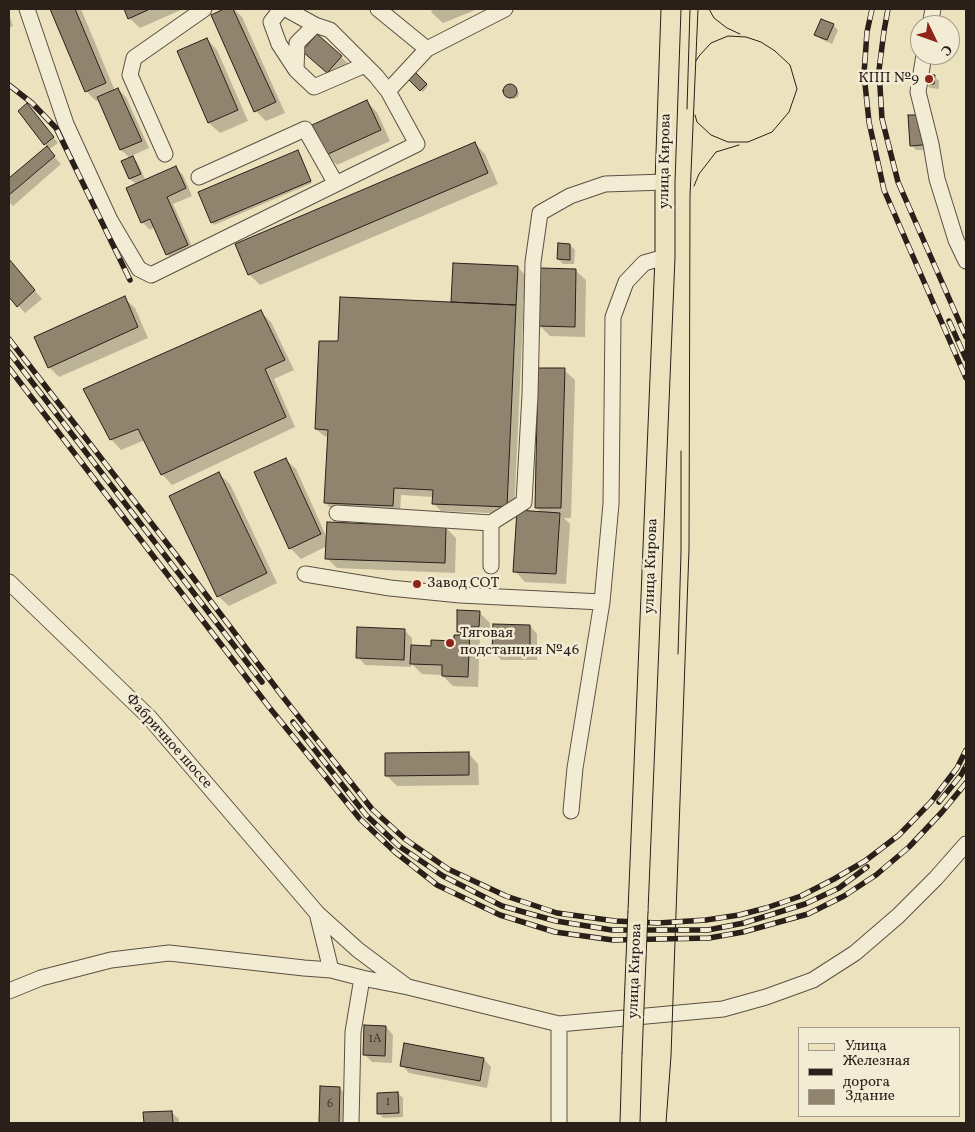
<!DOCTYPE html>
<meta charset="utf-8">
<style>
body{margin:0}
#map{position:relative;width:975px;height:1132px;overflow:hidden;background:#ede2be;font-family:Vollkorn,serif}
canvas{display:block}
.frame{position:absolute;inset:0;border:10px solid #2b1f1a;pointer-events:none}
.legend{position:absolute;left:798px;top:1027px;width:162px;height:90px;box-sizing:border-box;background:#f3ecd5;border:1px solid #a39a8a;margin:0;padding:6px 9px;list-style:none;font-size:15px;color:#2b1f1a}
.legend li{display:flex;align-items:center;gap:10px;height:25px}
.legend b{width:25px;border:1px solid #a39a8a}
.north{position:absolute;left:910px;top:15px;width:50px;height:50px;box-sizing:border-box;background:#f3ecd5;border:1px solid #a39a8a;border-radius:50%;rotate:132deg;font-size:14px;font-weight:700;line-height:20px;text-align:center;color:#2b1f1a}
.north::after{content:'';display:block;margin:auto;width:18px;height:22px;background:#8f2418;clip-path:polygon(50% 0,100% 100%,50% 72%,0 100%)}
</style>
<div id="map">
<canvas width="975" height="1132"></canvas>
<div class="frame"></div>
<ul class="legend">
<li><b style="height:6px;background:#ede2be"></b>Улица</li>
<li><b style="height:6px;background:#2b1f1a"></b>Железная дорога</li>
<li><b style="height:14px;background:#90846f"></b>Здание</li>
</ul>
<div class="north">С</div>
</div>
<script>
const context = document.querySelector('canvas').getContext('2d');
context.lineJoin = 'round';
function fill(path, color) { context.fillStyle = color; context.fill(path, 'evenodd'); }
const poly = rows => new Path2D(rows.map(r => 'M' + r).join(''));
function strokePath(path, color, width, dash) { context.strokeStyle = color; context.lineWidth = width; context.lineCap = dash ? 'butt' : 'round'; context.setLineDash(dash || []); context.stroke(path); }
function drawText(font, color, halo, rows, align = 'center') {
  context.font = font + ' Vollkorn,serif'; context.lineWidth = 5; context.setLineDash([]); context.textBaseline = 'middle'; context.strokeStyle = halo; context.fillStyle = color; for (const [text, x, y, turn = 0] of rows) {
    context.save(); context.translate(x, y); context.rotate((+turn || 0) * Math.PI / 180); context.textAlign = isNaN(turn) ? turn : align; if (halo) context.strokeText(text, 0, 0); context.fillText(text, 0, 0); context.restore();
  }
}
fill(poly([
 [52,9,81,9,115,91,118,89,126,97,149,148,131,156,137,162,146,181,176,168,183,175,192,196,173,204,195,253,175,262,167,254,155,227,150,230,142,222,137,185,130,179,123,161,130,158,121,150,99,100,96,101,86,91],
 [125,9,183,9,140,28,129,18],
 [227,9,234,9,242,17,285,113,266,121,256,111,212,15],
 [431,9,478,9,443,23,432,13],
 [9,14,13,26,9,28],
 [833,25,838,30,832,44,821,39,816,34],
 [207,39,217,50,248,121,220,133,209,123,179,51],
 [341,57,349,64,335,79,312,59],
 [416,74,428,86,423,92,411,80],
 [934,76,939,81,939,89,930,88,925,83],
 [509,85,514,86,519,93,518,97,514,99,510,98,505,92,506,88],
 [366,101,377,112,390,141,337,165,327,155],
 [32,110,58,143,48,150,61,164,13,206,9,202,9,180,48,147,45,144],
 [909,117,927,150,916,150,911,145],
 [475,143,485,154,498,184,260,285,249,274],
 [298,151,300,154,312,183,214,225,212,222],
 [570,245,575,250,574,264,563,264,558,259],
 [9,260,42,299,25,313,9,295],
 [454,265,518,267,525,275,514,514,441,511,433,503,433,497,401,495,400,514,333,511,326,503,329,437,324,436,316,429,339,343,452,304],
 [575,270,586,280,585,337,550,336,540,326],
 [124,298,135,308,148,338,59,377,49,367],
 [260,312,271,322,294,370,274,379,295,427,172,485,162,474,145,440,121,450,111,439],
 [564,370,575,380,571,518,564,518,570,524,566,584,525,582,515,571,542,513,536,507],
 [285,459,296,469,327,538,446,528,456,538,455,573,337,568,327,558,327,546,301,559,290,548],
 [219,474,230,484,277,583,229,606,218,596],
 [479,612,490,623,489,637,480,636,478,687,453,686,442,675,422,674,411,663,411,667,365,665,358,657,404,630,412,638,412,646,432,647,455,642,463,636,458,631],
 [530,626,537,634,537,660,501,660,494,652],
 [468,753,478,764,479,785,397,786,387,776],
 [386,1027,393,1035,392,1063,372,1062,364,1054],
 [484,1059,491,1067,487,1088,409,1073,402,1065],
 [321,1087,339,1088,347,1095,347,1123,321,1123],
 [398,1093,403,1098,403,1117,383,1118,379,1113],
 [171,1112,179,1119,179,1123,145,1123,145,1114]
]), '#0003');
const building = poly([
 [50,9,75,9,106,83,85,92,50,9],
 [124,9,150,9,128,19,124,9],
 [224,9,233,9,276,102,254,112,211,15,224,9],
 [821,19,834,24,827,40,814,35,821,19],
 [317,34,342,56,327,73,302,51,317,34],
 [207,38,238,110,208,123,177,51,207,38],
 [416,73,427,84,420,91,409,80,416,73],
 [924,74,935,75,934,84,924,84,924,74],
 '503 91a7 7 0 1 1 14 0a7 7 0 1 1-14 0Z',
 [118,88,142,141,120,150,97,97,118,88],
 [367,100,381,130,326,155,312,125,367,100],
 [27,103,54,137,44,145,18,111,27,103],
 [908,115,921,115,923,145,910,146,908,115],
 [475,142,488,173,248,275,235,244,475,142],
 [47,146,55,156,9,195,9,178,47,146],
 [298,150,311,181,211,223,198,192,298,150],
 [133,156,141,174,129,179,121,161,133,156],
 [176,166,186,188,167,197,188,245,166,255,150,219,141,223,126,188,176,166],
 [558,243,570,244,570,260,557,259,558,243],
 [9,259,35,290,17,307,9,297,9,259],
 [453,263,518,266,516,305,451,302,453,263],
 [540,268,576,269,575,327,539,326,540,268],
 [125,296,138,327,48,368,34,337,125,296],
 [340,297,516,305,507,507,432,504,433,490,394,488,393,506,324,503,328,430,315,429,319,341,338,341,340,297],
 [261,310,285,360,265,369,286,417,161,475,138,429,110,440,83,389,261,310],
 [538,368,565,368,561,508,535,508,538,368],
 [286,458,321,534,289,549,254,472,286,458],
 [219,472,267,573,217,597,169,496,219,472],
 [517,510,560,513,556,574,513,572,517,510],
 [327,522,446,527,445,563,325,559,327,522],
 [457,610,480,611,479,627,470,627,468,677,442,676,442,665,410,664,411,645,431,646,431,640,454,641,454,635,461,635,461,632,457,632,457,610],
 [493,624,530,625,530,653,492,653,493,624],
 [357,627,405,629,404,660,356,658,357,627],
 [469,752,469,775,385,776,385,753,469,752],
 [364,1025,386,1026,385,1056,363,1055,364,1025],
 [404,1043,484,1058,480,1081,400,1066,404,1043],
 [320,1086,340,1087,339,1123,319,1123,320,1086],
 [398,1092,399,1113,377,1114,377,1093,398,1092],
 [172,1111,173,1123,144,1123,143,1112,172,1111]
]);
fill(building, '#90846f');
strokePath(building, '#2b1f1a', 1);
const minor = poly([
 [27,9,66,124,110,220,139,269,151,275,417,144,388,91,427,49],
 [281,9,271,22,279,44,296,70],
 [286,9,315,25],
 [378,9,427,49,505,9],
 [930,25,933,9],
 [924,55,918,92,931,144,937,179,956,240,966,261],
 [365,65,314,87,296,70,297,43,315,25,330,30,376,76,388,91],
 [165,154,130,75,134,58,204,9],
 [199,177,305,129,336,184],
 [337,513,491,523,524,502,530,395,533,262,540,213,570,196,605,184,665,182],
 [491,523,491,566],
 [305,574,390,588,460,595,602,602],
 [9,582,149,717,317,913,331,970],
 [571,811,575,768,602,602,611,504,613,317,626,282,644,263,665,257],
 [317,913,358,950,405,985],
 [9,991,41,978,111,960,169,953,304,968,331,970,362,978,408,987,559,1024,723,1009,766,997,813,980,855,953,898,916,936,878,966,844],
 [351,1123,353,1032,362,978],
 [559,1123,559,1024]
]);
const major = poly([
 [638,911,665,257,665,182,671,9],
 [630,1123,632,1055]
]);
strokePath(minor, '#5c5043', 17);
strokePath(major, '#2b1f1a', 21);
strokePath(minor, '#f3ecd5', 15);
strokePath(major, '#ede2be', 19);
strokePath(poly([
 [709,9,714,18,727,28,740,34],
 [687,109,690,9],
 [695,115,697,122,711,135,728,142,748,142,772,132,789,112,797,89,790,65,775,51,761,42,746,37,728,36,711,43,699,56,696,61],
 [694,186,699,174,716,152,739,145],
 [678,654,681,552,681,451],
 [666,1123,671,1056,676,913,689,549,690,196,698,9]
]), '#2b1f1a', 1);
const rail = poly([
 [872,9,867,32,864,74,869,122,884,190,966,378],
 [888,9,884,31,879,70,882,119,898,182,966,337],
 [9,85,32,103,56,128,130,280],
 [949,321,966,359],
 [9,339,176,555,283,697,372,809,405,839,448,869,506,896,557,913,615,921,658,923,706,920,739,915,766,908,801,896,834,879,865,861,899,835,931,802,957,768,966,750],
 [9,352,262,682],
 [9,368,269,707,360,819,395,852,437,885,500,915,555,932,613,940,709,938,743,932,808,914,844,896,876,875,909,847,942,812,966,783],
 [293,722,366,815,399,846,443,876,502,906,556,921,612,930,708,930,744,923,805,904,839,888,867,867],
 [939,802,961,775,966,766]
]);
strokePath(rail, '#2b1f1a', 5.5);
strokePath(rail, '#f3ecd5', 4, [11]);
const majorBridge = poly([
 [632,1055,638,911]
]);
strokePath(majorBridge, '#2b1f1a', 21, []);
strokePath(majorBridge, '#ede2be', 19);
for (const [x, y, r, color] of [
 [929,79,5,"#8f2418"],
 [417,584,5,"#8f2418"],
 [450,643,5,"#8f2418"]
]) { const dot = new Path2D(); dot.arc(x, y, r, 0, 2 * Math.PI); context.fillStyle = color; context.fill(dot); strokePath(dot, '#f3ecd5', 2); }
drawText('12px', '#44382f', null, [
 ["1А",375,1040],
 ["1",388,1103],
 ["6",330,1105]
]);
drawText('15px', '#2b1f1a', '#f3ecd5', [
 ["КПП №9",919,79,"right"],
 ["Завод СОТ",427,584],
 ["Тяговая",460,634],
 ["подстанция №46",460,651]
], 'left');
drawText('15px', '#2b1f1a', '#f3ecd5', [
 ["улица Кирова",666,161,-89],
 ["улица Кирова",652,566,-88],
 ["Фабричное шоссе",168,742,48],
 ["улица Кирова",636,971,-88]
]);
</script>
